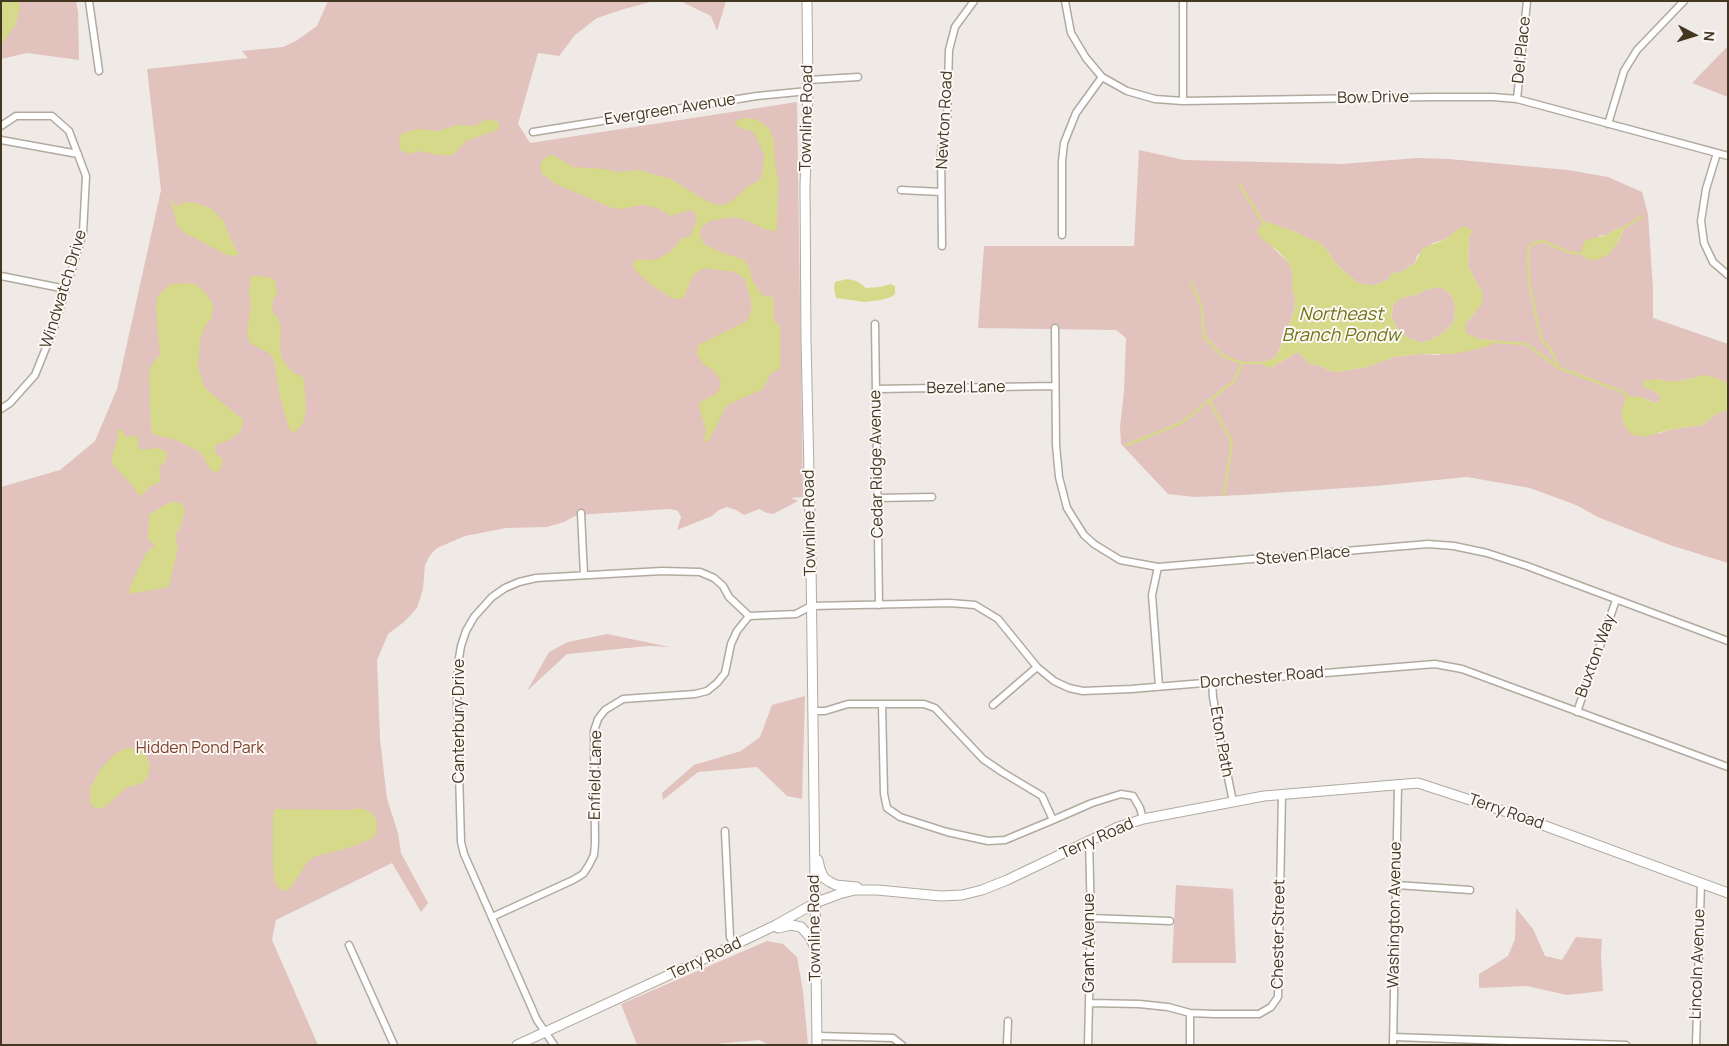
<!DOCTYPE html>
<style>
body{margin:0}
#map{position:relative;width:1729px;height:1046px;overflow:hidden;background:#efeae5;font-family:Manrope,sans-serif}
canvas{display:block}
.frame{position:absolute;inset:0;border:2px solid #443722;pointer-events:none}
.north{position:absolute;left:1669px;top:10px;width:50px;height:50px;-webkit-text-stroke:4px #fbf8f6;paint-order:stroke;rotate:95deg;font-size:14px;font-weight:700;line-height:20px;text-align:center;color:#443722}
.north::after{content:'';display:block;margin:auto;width:18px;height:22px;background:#443722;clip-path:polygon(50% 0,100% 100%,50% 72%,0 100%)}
</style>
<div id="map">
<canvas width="1729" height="1046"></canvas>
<div class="frame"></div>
<div class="north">N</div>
</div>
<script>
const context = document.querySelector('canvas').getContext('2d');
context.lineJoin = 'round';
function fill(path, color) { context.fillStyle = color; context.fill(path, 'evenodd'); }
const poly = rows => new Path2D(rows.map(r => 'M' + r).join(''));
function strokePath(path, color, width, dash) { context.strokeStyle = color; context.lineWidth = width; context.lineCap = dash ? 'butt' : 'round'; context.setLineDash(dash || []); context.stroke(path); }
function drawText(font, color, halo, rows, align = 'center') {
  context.font = font + ' Manrope,sans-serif'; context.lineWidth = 4; context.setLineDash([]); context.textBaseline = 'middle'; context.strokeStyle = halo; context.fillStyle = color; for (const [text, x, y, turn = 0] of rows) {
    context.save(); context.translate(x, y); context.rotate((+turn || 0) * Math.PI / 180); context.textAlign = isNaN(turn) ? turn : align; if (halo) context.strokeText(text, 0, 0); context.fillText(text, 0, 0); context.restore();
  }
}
fill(poly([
 [1,1,76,1,78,12,79,60,27,53,1,59],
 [328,1,654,1,624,9,597,18,575,35,559,56,538,53,518,124,530,143,797,102,803,497,791,498,798,501,773,514,767,513,759,509,744,515,736,510,727,507,719,510,712,516,677,530,681,517,678,511,670,509,577,515,564,522,547,527,506,528,465,536,437,548,430,555,425,565,423,589,417,608,404,622,388,634,377,660,380,739,387,799,398,833,401,853,428,903,421,912,392,863,276,920,272,940,318,1045,1,1045,1,487,60,470,95,441,117,389,161,190,147,69,248,58,242,51,283,47,296,41,317,26],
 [680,1,726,1,717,31,711,16],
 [1728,46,1728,97,1692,83],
 [1139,150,1184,160,1342,164,1417,158,1449,159,1568,170,1608,177,1642,192,1648,214,1653,289,1653,318,1728,344,1728,387,1725,382,1705,375,1680,381,1666,381,1657,379,1645,388,1655,391,1661,397,1659,402,1655,403,1641,397,1658,434,1668,430,1702,425,1716,414,1728,410,1728,563,1670,545,1600,518,1576,505,1530,488,1467,477,1375,486,1243,495,1194,497,1168,494,1121,444,1120,427,1124,391,1126,338,1116,330,978,328,984,246,1134,246],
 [1280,227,1291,230,1314,241,1328,251,1337,265,1358,283,1367,285,1376,285,1389,279,1391,274,1401,272,1415,263,1417,256,1433,243,1446,239,1459,229,1472,231,1469,238,1468,266,1482,292,1475,313,1466,323,1466,334,1479,339,1497,341,1438,355,1421,354,1394,357,1367,367,1337,372,1328,370,1321,366,1310,364,1298,352,1272,367,1262,363,1276,357,1294,312,1295,298,1292,287,1292,272,1288,262,1271,246],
 [1624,228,1618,243,1597,236,1607,235,1616,229],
 [1440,287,1450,293,1455,304,1454,321,1446,331,1431,340,1421,343,1407,337,1399,331,1391,317,1393,305,1401,298,1416,295,1425,290],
 [607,634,670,647,648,646,567,654,527,691,549,652,568,642],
 [805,696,802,799,787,796,757,767,698,772,663,800,662,793,694,765,741,751,760,737,772,705],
 [1176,885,1233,889,1236,963,1172,963],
 [1516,908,1533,929,1545,956,1562,960,1576,937,1602,939,1601,955,1603,991,1567,995,1527,986,1479,988,1479,974,1508,956,1515,939],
 [767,941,783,944,797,957,803,991,808,1045,770,1045,759,1040,705,1045,637,1045,621,1004]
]), '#e2c2bc');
fill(poly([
 [1,1,19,1,20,8,16,24,1,45],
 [745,118,754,119,763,123,770,130,774,141,775,164,778,179,777,230,774,231,764,229,749,221,734,217,709,221,701,228,700,235,704,244,723,253,745,260,750,270,752,280,762,295,772,297,774,301,774,320,780,327,780,369,771,373,763,389,727,405,709,440,704,443,706,430,699,407,700,402,716,394,719,389,721,381,714,371,703,364,696,353,697,351,698,345,747,321,751,312,751,301,745,279,735,272,704,268,695,274,691,280,684,298,673,299,650,284,635,270,632,265,637,259,655,260,671,251,682,238,689,237,696,223,697,217,695,213,689,210,671,216,658,208,642,205,621,209,612,208,556,184,542,174,540,167,542,160,549,155,555,156,573,167,605,169,617,172,639,170,671,179,706,201,720,205,726,204,733,200,747,187,760,180,763,170,764,154,753,131,740,128,734,123,738,120],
 [487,119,499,122,499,129,466,141,453,155,438,155,419,151,409,154,400,150,399,139,402,133,420,129,438,131,457,125,474,126],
 [170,197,176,206,187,202,196,203,212,209,223,220,231,240,239,254,235,256,227,255,183,232,177,225],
 [1267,222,1291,230,1314,241,1317,240,1328,251,1337,265,1358,283,1367,285,1376,285,1389,279,1391,274,1401,272,1415,263,1423,248,1446,239,1459,228,1467,227,1472,231,1469,238,1468,266,1482,292,1483,301,1475,313,1466,323,1466,333,1479,339,1498,341,1486,347,1454,354,1421,354,1394,357,1367,367,1337,372,1328,370,1321,366,1310,364,1298,352,1272,367,1265,367,1262,363,1276,357,1278,353,1294,312,1295,298,1292,287,1292,272,1288,262,1279,252,1261,238,1257,231,1263,223],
 [1440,287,1450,293,1455,304,1454,321,1446,331,1431,340,1421,343,1407,337,1399,331,1391,317,1393,305,1401,298,1416,295,1425,290],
 [1624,227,1618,243,1608,255,1597,260,1587,259,1581,254,1583,244,1586,240,1607,235,1616,229],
 [251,276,262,276,271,278,275,281,277,294,273,300,272,307,274,314,278,317,281,328,280,349,282,359,293,373,300,375,304,379,306,410,303,423,295,432,290,431,280,397,274,360,269,353,253,345,249,341,247,332,251,306,249,291],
 [847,279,857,281,866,288,880,287,890,284,895,286,895,294,891,297,881,300,865,302,836,298,834,288,835,282],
 [193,283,205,292,213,305,211,319,206,324,200,339,198,368,205,388,243,420,242,428,238,434,225,442,217,444,215,446,215,453,222,458,223,461,220,470,215,472,211,470,200,452,176,440,153,434,151,430,149,373,151,366,160,354,156,308,157,297,170,284],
 [1705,375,1717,378,1725,382,1728,387,1728,410,1716,414,1702,425,1668,430,1644,437,1631,434,1624,425,1621,414,1626,396,1641,397,1655,403,1659,402,1660,396,1655,391,1645,388,1642,381,1657,379,1666,381,1680,381],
 [121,429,127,437,137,435,138,446,141,450,157,448,166,451,167,457,165,462,159,467,161,482,150,486,142,496,137,493,133,486,112,464,112,456,118,437,117,430],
 [174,502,182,503,185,511,179,530,175,534,178,548,169,587,129,594,129,589,146,553,155,545,148,539,149,515,166,504],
 [127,748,144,749,150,766,147,778,143,783,127,787,105,807,96,809,90,803,90,788,102,767,116,753],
 [361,808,370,812,375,816,377,825,376,833,373,838,351,847,316,856,308,861,288,891,281,890,275,883,273,867,273,817,275,809,347,810]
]), '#d5d989');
strokePath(poly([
 [1239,184,1265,225],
 [1623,228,1643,216],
 [1191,282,1202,308,1204,337,1223,356,1242,363,1264,363],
 [1496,342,1526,344,1559,368,1621,391,1629,397],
 [1558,365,1550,348,1541,339,1529,283,1528,251,1532,244,1543,241,1568,252,1581,254,1584,252],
 [1209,400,1232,442,1224,495],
 [1127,445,1181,423,1234,381,1242,363]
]), '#d5d989', 2.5);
const minor = poly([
 [89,1,99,71],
 [1065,1,1071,33,1086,58,1102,77,1127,91,1155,99,1183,101,1433,97,1493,97,1517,99,1728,156],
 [808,80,858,77],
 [1517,99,1527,1],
 [1183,101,1183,1],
 [1608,124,1624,71,1637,50,1684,1],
 [1,126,16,116,52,116,69,131,86,176,83,233,54,328,35,375,10,403,1,409],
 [533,132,757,96,808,91],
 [1,140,78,154],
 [1717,153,1706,189,1701,221,1704,243,1713,262,1728,275],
 [901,190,941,192],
 [1062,235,1062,161,1064,143,1076,113,1102,77],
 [942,246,941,151,947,118,949,50,955,27,974,1],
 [1,276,66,289],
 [875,324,879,605],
 [1055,328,1056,445,1059,477,1067,508,1084,535,1094,544,1120,560,1158,567,1428,544,1454,546,1487,553,1527,566,1728,641],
 [877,389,1055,386],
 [878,498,932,497],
 [581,513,584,575],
 [1158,567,1152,595,1159,686],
 [1212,682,1213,697,1220,738,1233,802],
 [882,704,884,794,887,808,900,817,947,832,988,841,1005,840,1053,820],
 [993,705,1037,667],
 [812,711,825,711,848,704,924,704,935,708,983,759,1002,772,1042,796,1053,820,1092,803,1121,794,1133,796,1140,808,1143,819],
 [1577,712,1616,600],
 [725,831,730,937,734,945],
 [1396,885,1470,890],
 [492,917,573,880,583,874,589,865,594,855,595,843,594,731,598,719,605,710,623,699,695,694,707,691,717,683,725,673,731,644,737,631,749,616],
 [1091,918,1170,921],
 [349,945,394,1045],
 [1090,1003,1139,1004,1168,1007,1190,1013,1214,1014,1259,1014,1271,1007,1278,997,1282,794],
 [817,1036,893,1038,902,1045],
 [1393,1037,1626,1045],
 [554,1045,537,1020,464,854,461,842,457,701,458,664,461,646,466,631,474,617,492,597,505,588,519,582,536,578,662,571,700,572,714,578,723,586,729,597,749,616,796,614,811,606,950,603,975,605,998,619,1037,667,1054,681,1069,688,1083,691,1131,689,1435,664,1462,669,1728,767],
 [1007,1045,1008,1021],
 [1088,1045,1091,918,1089,841],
 [1190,1045,1190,1013],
 [1393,1045,1398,784],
 [1696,1045,1701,883]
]);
const tertiary = poly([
 [807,1,808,91,805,187,806,341,811,562,817,1045],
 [818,860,820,869,824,878,830,882,836,885,857,887],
 [778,928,791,925,801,927,810,937,814,946],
 [517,1045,734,945,776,925,815,903,839,894,855,890,877,890,941,896,962,895,982,890,1007,880,1118,827,1143,819,1264,796,1418,783,1510,813,1728,893]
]);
strokePath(minor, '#b1aa9f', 9);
strokePath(tertiary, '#b1aa9f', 11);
strokePath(minor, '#fff', 6);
strokePath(tertiary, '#fff', 9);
drawText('16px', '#443722', '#fbf8f6', [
 ["Del Place",1522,50,-84],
 ["Bow Drive",1373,98,-1],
 ["Evergreen Avenue",670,110,-9],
 ["Townline Road",807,118,-89],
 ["Newton Road",945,120,-87],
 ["Windwatch Drive",64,289,-73],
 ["Bezel Lane",966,388,-1],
 ["Cedar Ridge Avenue",877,464,-91],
 ["Townline Road",810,523,-91],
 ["Steven Place",1303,556,-5],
 ["Buxton Way",1596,656,-70],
 ["Dorchester Road",1262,678,-5],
 ["Canterbury Drive",460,721,-90],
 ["Eton Path",1221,742,80],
 ["Enfield Lane",596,775,-89],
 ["Terry Road",1506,812,19],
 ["Terry Road",1097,839,-24],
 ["Washington Avenue",1395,915,-89],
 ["Townline Road",815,928,-91],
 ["Chester Street",1279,934,-89],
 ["Grant Avenue",1090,943,-90],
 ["Terry Road",705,959,-25],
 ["Lincoln Avenue",1698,964,-88]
]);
drawText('16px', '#7f4028', '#fbf8f6', [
 ["Hidden Pond Park",200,749]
]);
drawText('italic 18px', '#6f7414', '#fbf8f6', [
 ["Northeast",1341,315],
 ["Branch Pondw",1341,336]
]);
</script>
